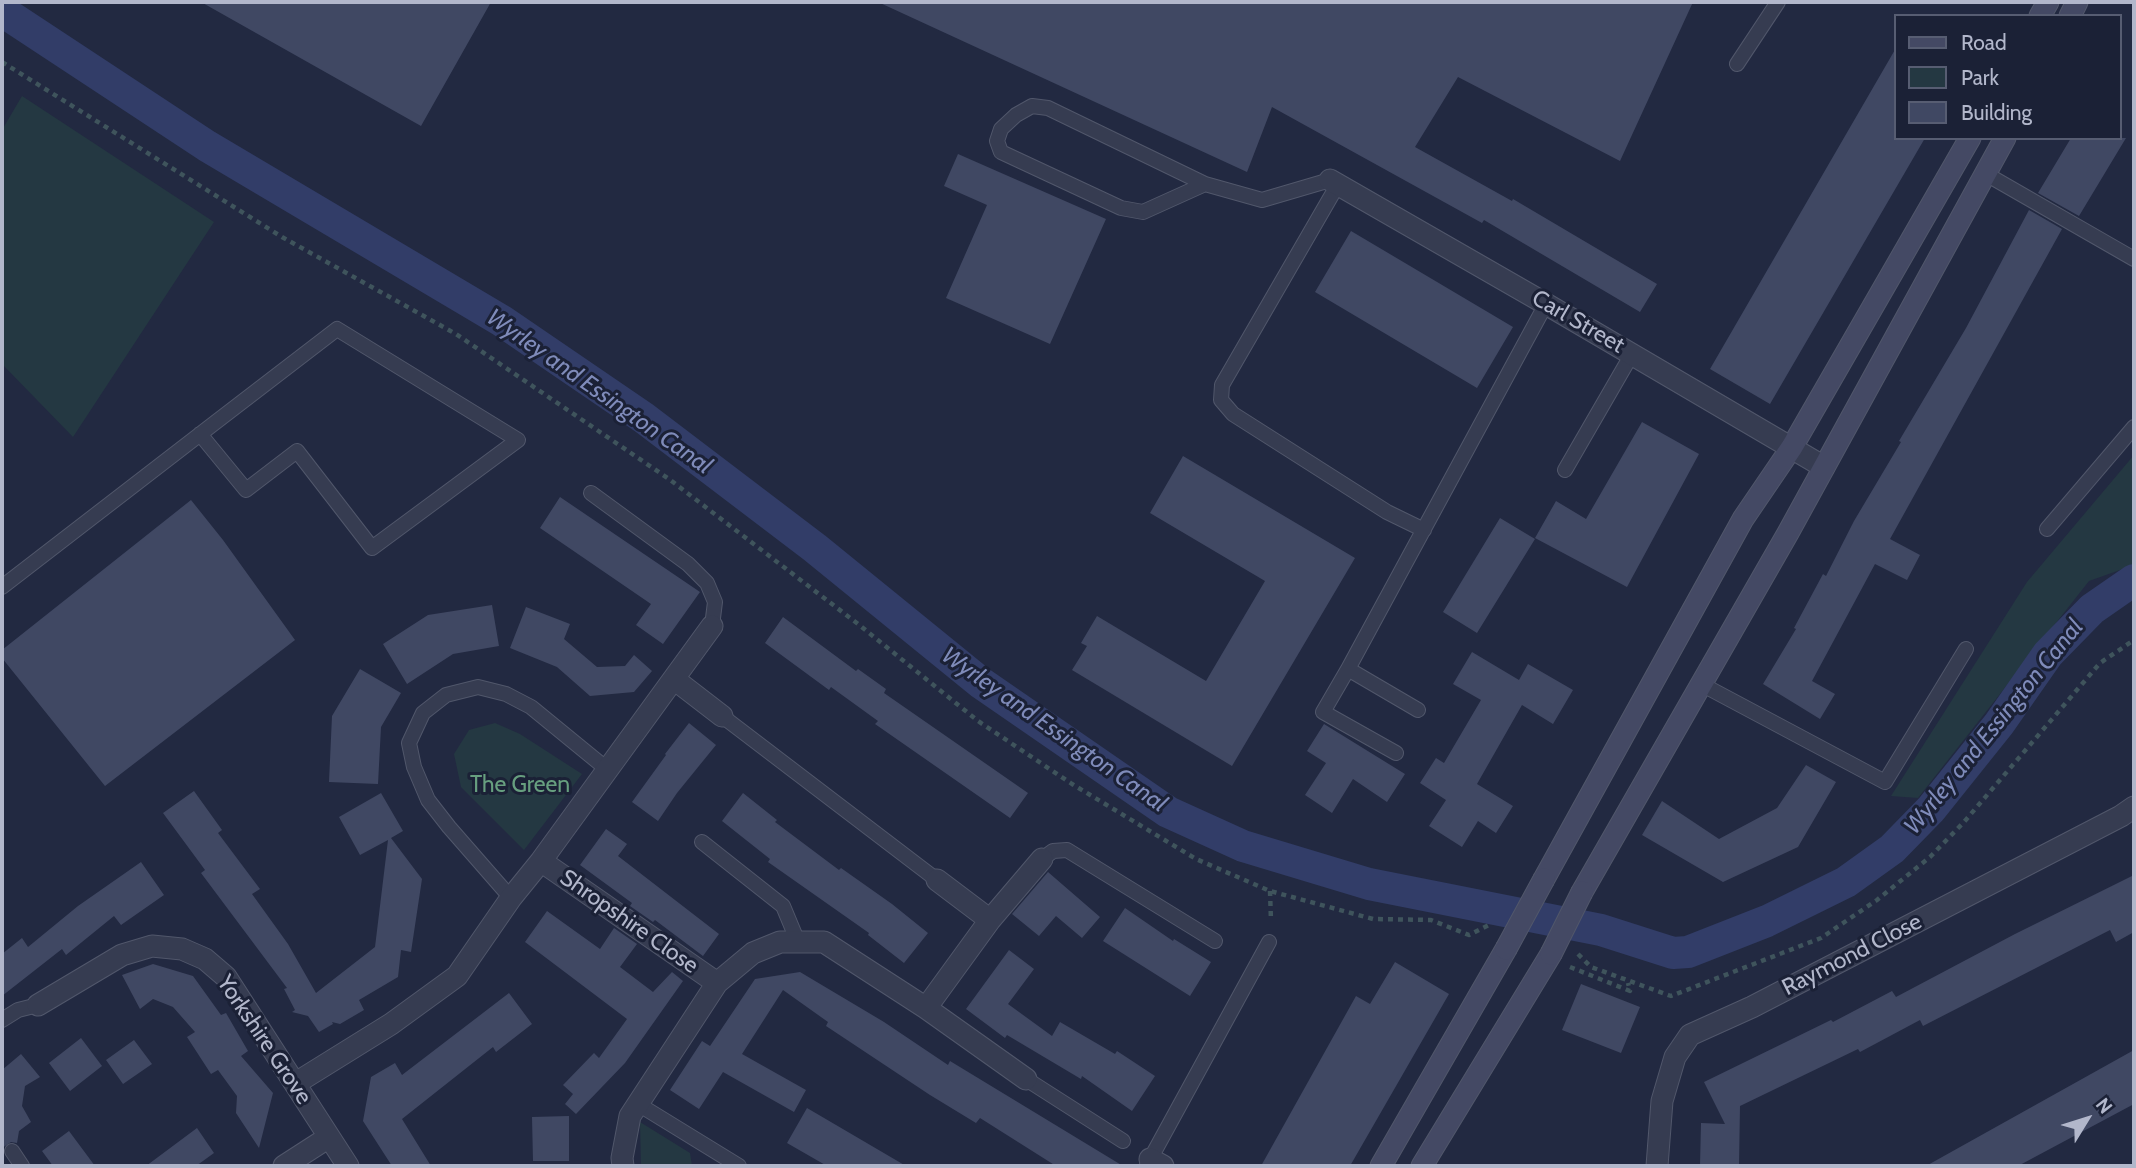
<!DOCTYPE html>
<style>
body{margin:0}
#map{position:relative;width:2136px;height:1168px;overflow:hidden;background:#222941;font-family:Cabin,sans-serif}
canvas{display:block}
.frame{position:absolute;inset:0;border:4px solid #b2b7cb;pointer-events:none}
.legend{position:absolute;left:1894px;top:14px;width:228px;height:126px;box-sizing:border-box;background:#1b2136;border:2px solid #575d72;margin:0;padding:9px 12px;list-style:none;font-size:21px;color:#b2b7cb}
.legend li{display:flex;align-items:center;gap:14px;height:35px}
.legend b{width:35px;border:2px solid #575d72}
.north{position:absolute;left:2052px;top:1084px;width:70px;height:70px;-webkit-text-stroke:5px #1b2136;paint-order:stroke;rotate:52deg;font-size:19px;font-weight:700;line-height:28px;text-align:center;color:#b2b7cb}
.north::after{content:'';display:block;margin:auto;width:24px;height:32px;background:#b2b7cb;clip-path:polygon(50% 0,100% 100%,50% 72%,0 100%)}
</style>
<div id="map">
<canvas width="2136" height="1168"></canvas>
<div class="frame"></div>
<ul class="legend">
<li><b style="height:9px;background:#444964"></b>Road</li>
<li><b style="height:19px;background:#243842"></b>Park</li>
<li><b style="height:19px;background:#404863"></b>Building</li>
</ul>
<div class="north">N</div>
</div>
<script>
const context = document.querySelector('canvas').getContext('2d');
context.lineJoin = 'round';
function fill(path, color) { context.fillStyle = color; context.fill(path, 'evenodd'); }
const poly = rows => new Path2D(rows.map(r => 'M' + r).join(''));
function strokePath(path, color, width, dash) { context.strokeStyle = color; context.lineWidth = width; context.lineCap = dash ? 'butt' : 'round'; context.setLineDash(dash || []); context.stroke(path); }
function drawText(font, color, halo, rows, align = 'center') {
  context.font = font + ' Cabin,sans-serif'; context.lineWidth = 6; context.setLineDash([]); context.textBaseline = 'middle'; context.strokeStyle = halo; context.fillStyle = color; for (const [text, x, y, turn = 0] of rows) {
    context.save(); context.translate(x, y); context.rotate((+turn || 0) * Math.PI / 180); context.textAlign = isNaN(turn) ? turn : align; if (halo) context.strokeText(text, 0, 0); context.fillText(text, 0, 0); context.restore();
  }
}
fill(poly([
 [22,96,214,222,73,437,2,364,2,130],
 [2134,455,2134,565,2089,581,1918,798,1891,796,2027,582],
 [495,723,520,734,582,774,524,850,461,787,454,754,469,730],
 [640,1122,690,1153,692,1166,641,1166]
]), '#243842');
strokePath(poly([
 [2,11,207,146,502,321,644,418,815,548,981,683,1168,812,1243,846,1369,884,1601,930,1673,953,1688,952,1767,921,1846,882,1892,849,1931,809,1999,724,2048,654,2092,609,2134,580]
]), '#323d68', 32);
fill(poly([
 [201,2,491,2,421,126],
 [878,2,1693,2,1620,161,1458,77,1415,147,1512,201,1513,199,1657,284,1640,312,1484,220,1482,223,1272,107,1247,172],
 [1896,48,1896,138,1925,138,1770,404,1710,369],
 [2071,138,2126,138,2079,216,2038,193],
 [958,154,1106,219,1050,344,946,298,987,205,944,186],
 [2029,210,2062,229,1890,539,1920,555,1907,580,1875,564,1812,681,1835,694,1820,719,1763,684,1796,629,1794,628,1823,574,1826,576,1854,521,1901,442,1899,441,1966,328],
 [1351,231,1513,327,1477,388,1315,292],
 [1642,422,1699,454,1627,587,1535,538,1556,501,1586,519],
 [1183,456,1355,558,1232,766,1072,670,1087,646,1081,643,1097,616,1206,681,1265,581,1150,513],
 [560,497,700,592,663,644,636,625,651,604,540,528],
 [191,500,223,540,295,640,105,786,2,658,2,650],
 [1500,518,1535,539,1477,633,1443,612],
 [492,605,499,646,453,654,407,684,383,644,428,615],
 [526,607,570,624,564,639,597,667,625,666,634,655,652,671,634,692,590,696,557,667,510,648],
 [783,617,856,671,858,669,886,689,884,693,1028,793,1010,818,875,724,878,721,831,687,829,690,765,643],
 [1472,652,1519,680,1528,664,1573,690,1553,724,1522,705,1477,784,1513,806,1496,833,1478,821,1462,847,1429,826,1446,800,1420,783,1436,758,1444,763,1481,700,1453,684],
 [360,669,401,693,381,727,378,784,329,782,332,716],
 [689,723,716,745,677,793,658,821,632,802,666,755,665,754],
 [1324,724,1405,774,1387,802,1353,779,1332,813,1305,795,1326,763,1307,751],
 [1806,765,1836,782,1798,847,1723,882,1642,835,1662,801,1719,839,1777,808],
 [194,791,222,830,218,833,260,889,252,894,288,944,316,993,375,947,388,840,360,855,339,817,381,793,403,831,391,838,422,879,411,952,401,950,398,977,359,1000,364,1010,340,1024,332,1022,333,1024,319,1032,308,1016,292,1012,295,1010,284,989,287,988,201,873,205,870,163,813],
 [743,793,777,820,775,822,839,870,841,868,892,904,928,933,904,963,868,935,869,933,768,862,770,859,722,821],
 [606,829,627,844,618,856,719,934,703,956,655,920,653,922,630,906,632,903,580,865],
 [141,862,164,895,121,925,114,916,66,955,62,949,2,996,2,954,22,938,28,947,78,906],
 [1048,872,1100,917,1082,938,1056,916,1039,936,1012,914],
 [2134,875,2134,932,2116,942,2110,930,1923,1026,1920,1020,1860,1052,1858,1049,1740,1106,1739,1166,1700,1166,1701,1123,1725,1124,1704,1082,1831,1020,1833,1022,1892,991,1896,997,2015,934],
 [1125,908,1173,941,1174,939,1211,962,1190,996,1103,941],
 [547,911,600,949,614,928,637,944,620,967,653,992,672,972,683,981,625,1063,576,1114,565,1104,573,1094,563,1085,594,1053,599,1058,627,1019,525,942],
 [1009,950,1034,969,1008,1004,1052,1036,1060,1022,1115,1054,1117,1051,1155,1076,1132,1111,1082,1076,1081,1079,1007,1035,1005,1038,966,1009],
 [1395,962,1449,994,1350,1166,1261,1166,1356,996,1370,1004],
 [153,964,193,976,221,1015,226,1013,248,1051,241,1056,273,1093,259,1148,236,1113,237,1096,218,1070,211,1074,187,1037,195,1032,173,1007,153,999,140,1009,122,975],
 [800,972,884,1022,948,1065,950,1061,1123,1166,1056,1166,980,1118,976,1123,930,1095,826,1026,828,1022,783,990,742,1054,806,1090,794,1112,723,1072,699,1109,670,1090,702,1041,710,1046,755,979],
 [1581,984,1640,1007,1621,1053,1562,1030],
 [509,993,532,1024,496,1052,493,1047,402,1119,431,1166,392,1166,363,1121,371,1077,395,1063,402,1075],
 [81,1038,102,1066,70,1091,49,1063],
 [134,1040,152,1064,123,1084,106,1060],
 [2134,1050,2134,1104,2018,1166,1926,1166],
 [21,1054,40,1077,25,1086,22,1106,31,1122,19,1131,17,1143,11,1142,2,1148,2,1070],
 [807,1108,906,1166,827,1166,787,1143],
 [569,1116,569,1161,533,1161,532,1117],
 [197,1128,214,1153,196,1166,146,1166],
 [69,1131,95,1166,53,1166,42,1151]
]), '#404863');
const service = poly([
 [1737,64,1778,2],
 [1986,174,2134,259],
 [1205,184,1143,212,1121,208,1001,152,997,141,1001,129,1016,115,1032,106,1048,108,1205,184,1262,200,1330,180],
 [1337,186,1222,385,1221,400,1233,414,1387,512,1424,530],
 [1565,470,1632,354],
 [591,493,688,564,707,583,715,602,712,626],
 [2047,529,2134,427],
 [2,587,212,425,337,329,518,440,372,548,297,451,246,490,200,434],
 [1348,669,1546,304],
 [1701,684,1885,782,1966,649],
 [722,716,937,880],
 [1396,753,1323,712,1348,669,1418,710],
 [702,842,783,906,798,942],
 [1042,859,1053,851,1067,850,1215,941],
 [511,898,449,827,428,800,414,767,409,743,423,713,446,695,478,687,506,694,531,707,608,770],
 [2,1020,18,1010,38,1005],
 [1026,1079,1123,1141],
 [638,1104,739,1166],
 [12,1151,22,1166],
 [1147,1165,1269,942]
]);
const minor = poly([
 [1330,180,1546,304,1824,467],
 [674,679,722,716],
 [541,861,717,983],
 [937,880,990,920],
 [38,1005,122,955,152,946,182,949,205,959,226,977,348,1166],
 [926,1008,990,920,1042,859],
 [296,1083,391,1024,457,976,511,898,541,861,712,626],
 [1150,1159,1163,1166],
 [284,1166,329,1137],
 [623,1166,622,1158,630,1116,717,983,753,953,780,942,824,942,926,1008,1026,1079],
 [1657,1166,1662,1101,1675,1057,1690,1035,1752,1007,2121,816,2134,807]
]);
const secondary = poly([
 [2040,16,2048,2],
 [2070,16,2077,2],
 [1544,879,1743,519,1792,447,1970,138],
 [1582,892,1788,533,2005,138],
 [1381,1166,1506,949],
 [1422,1166,1551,954]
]);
strokePath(service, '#51576b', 16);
strokePath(minor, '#51576b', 23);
strokePath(secondary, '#51576b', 23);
strokePath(poly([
 [2,62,282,237,456,334,669,479,858,624,978,721,1072,784,1196,859,1270,891,1373,919,1431,920,1469,935,1491,924],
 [1270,891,1271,921],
 [1578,954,1591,967,1671,996,1821,938,1877,900,1930,857,1964,822,2100,663,2134,640],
 [1570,967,1630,991,1628,983]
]), '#3f545c', 4.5, [5, 5]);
strokePath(service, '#363c51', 14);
strokePath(minor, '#363c51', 21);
strokePath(secondary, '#444964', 21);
const secondaryBridge = poly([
 [1506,949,1544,879],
 [1551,954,1582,892]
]);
strokePath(secondaryBridge, '#51576b', 23, []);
strokePath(secondaryBridge, '#444964', 21);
drawText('23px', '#b2b7cb', '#1b2136', [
 ["Carl Street",1578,322,30],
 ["Shropshire Close",629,922,35],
 ["Raymond Close",1852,955,-27],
 ["Yorkshire Grove",264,1040,56]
]);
drawText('23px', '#679f7f', '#1b2136', [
 ["The Green",520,785]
]);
drawText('italic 24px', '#7f8bba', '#1b2136', [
 ["Wyrley and Essington Canal",599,392,35],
 ["Wyrley and Essington Canal",1994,727,-51],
 ["Wyrley and Essington Canal",1054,730,35]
]);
</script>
